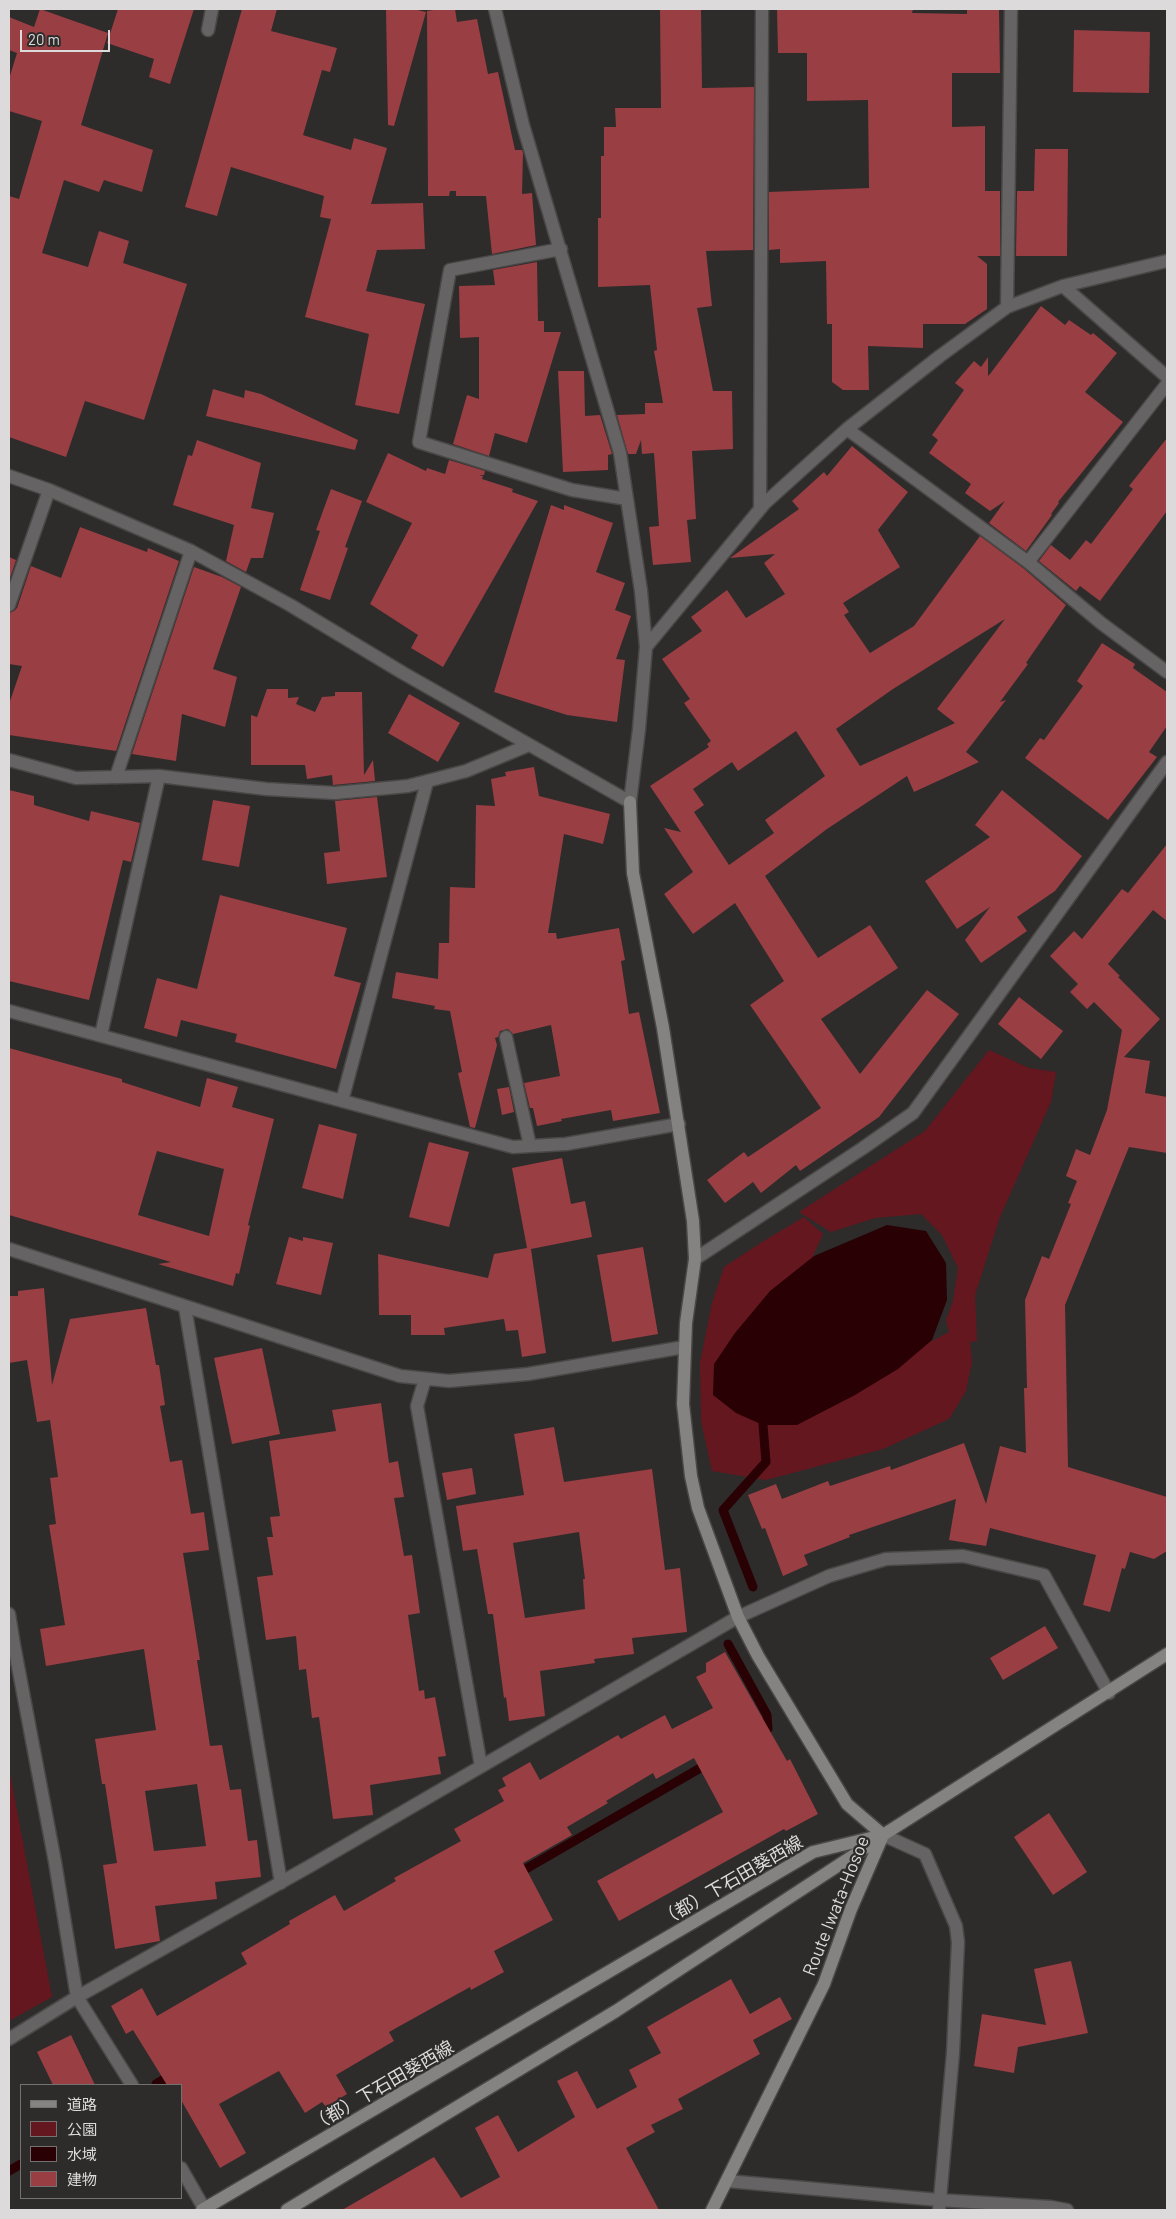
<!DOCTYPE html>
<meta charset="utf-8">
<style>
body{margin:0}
#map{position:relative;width:1176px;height:2219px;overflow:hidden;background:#2e2b2b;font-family:Barlow,"Noto Sans JP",sans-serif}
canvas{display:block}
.frame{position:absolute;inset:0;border:10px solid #dcdada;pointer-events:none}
.legend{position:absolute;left:20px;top:2084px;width:162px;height:115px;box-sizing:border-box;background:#2e2b2b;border:1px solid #747171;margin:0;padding:6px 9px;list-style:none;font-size:15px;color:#dcdada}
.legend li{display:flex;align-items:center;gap:10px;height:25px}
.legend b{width:25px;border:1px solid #747171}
.scale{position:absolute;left:20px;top:30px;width:90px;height:22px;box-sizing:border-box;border:2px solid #dcdada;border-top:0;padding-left:6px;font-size:15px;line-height:18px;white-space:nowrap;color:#dcdada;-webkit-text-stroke:4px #2e2b2b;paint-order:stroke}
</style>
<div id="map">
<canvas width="1176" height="2219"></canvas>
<div class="frame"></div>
<ul class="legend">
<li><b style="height:6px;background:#858282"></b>道路</li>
<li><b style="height:14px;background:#64171f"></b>公園</li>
<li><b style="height:14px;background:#290004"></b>水域</li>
<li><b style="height:14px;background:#993e43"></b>建物</li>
</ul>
<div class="scale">20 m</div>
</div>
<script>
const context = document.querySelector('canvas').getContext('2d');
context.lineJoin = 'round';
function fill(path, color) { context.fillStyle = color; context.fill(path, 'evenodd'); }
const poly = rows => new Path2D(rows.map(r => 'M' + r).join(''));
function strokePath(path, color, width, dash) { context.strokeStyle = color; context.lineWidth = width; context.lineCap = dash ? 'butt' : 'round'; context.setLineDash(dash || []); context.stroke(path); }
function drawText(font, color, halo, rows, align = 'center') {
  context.font = font + ' Barlow,"Noto Sans JP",sans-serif'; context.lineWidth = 4.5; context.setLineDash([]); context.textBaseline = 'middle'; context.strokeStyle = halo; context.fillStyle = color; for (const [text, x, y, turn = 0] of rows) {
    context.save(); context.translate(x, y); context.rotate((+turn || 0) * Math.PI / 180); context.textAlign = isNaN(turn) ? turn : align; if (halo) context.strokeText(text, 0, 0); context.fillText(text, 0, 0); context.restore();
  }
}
fill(poly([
 [989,1050,1029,1068,1056,1072,1051,1102,1000,1217,975,1295,977,1341,970,1342,972,1362,966,1391,949,1419,883,1449,766,1480,712,1471,701,1421,700,1363,712,1303,724,1267,762,1242,804,1217,823,1234,807,1269,854,1382,949,1332,946,1320,953,1301,958,1268,942,1235,921,1214,875,1218,831,1232,799,1212,925,1131],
 [9,1768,52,1997,9,2021]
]), '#64171f');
fill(poly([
 [887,1225,926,1231,946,1263,947,1300,932,1340,898,1369,855,1395,797,1425,763,1425,736,1413,713,1395,714,1364,735,1333,770,1291,814,1256]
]), '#290004');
strokePath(poly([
 [753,1587,723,1510,766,1462,763,1425],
 [728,1644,767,1715,768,1729,760,1734],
 [517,1874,709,1763],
 [156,2084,173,2074],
 [9,2171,21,2164]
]), '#290004', 9);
fill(poly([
 [40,9,108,33,81,125,153,150,142,192,104,180,99,192,64,180,42,253,88,267,99,231,129,241,123,263,187,284,144,420,85,401,66,457,9,437,9,196,19,199,42,121,9,111,9,79,17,53,9,50,9,17,34,27],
 [118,9,194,9,170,84,149,77,154,59,107,43],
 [242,9,277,9,271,31,337,48,330,72,322,70,303,135,351,150,354,138,387,148,371,204,423,203,425,249,377,250,366,291,425,304,399,414,355,405,369,334,305,317,331,219,320,217,324,196,231,167,217,216,185,207],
 [386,9,413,9,426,12,394,126,388,125],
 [440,9,455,9,457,22,477,19,488,74,498,72,515,150,522,150,523,153,522,194,532,193,536,245,492,254,486,196,456,196,456,191,450,191,449,196,428,196,427,11],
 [660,9,701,9,702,88,754,87,753,250,706,251,712,306,697,308,713,391,732,391,733,449,692,451,696,519,687,520,691,562,653,565,649,527,659,526,654,453,642,454,641,440,636,454,628,454,617,415,645,414,645,403,663,403,654,351,657,350,650,285,598,287,598,218,601,218,601,156,604,156,604,127,616,127,615,108,661,108],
 [777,9,913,9,912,13,967,14,967,9,999,9,1000,73,952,73,952,127,985,126,985,191,1000,191,1000,256,977,256,987,264,987,309,965,324,923,324,923,348,868,346,869,390,843,390,832,382,832,324,827,324,826,261,780,263,780,249,769,250,769,192,869,188,868,100,807,101,807,53,778,53],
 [1074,30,1150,32,1149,93,1073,92],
 [1035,149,1068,149,1067,256,1016,256,1017,191,1034,191],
 [537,262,538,321,544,321,544,332,561,332,527,443,495,433,489,456,453,444,467,395,479,399,479,337,460,338,459,286,495,285,493,270],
 [1041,306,1065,325,1069,320,1091,335,1093,333,1117,353,1085,392,1123,422,1058,502,1059,503,1051,514,1052,515,1026,551,989,523,1005,501,990,511,965,493,971,484,929,453,938,440,932,435,964,390,955,383,974,361,981,367,988,357,988,376,990,374],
 [558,371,584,371,585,416,600,415,612,454,608,455,608,470,563,472],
 [213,389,244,398,245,390,261,394,358,440,355,450,206,416],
 [1167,438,1167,511,1100,601,1080,586,1076,591,1039,561,1051,545,1070,560,1086,540,1091,544,1133,489,1129,486],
 [197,440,261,463,251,508,274,513,263,558,251,558,246,572,226,561,234,525,173,505,188,455,192,456],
 [852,446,908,492,878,530,900,567,843,603,849,612,844,615,870,653,914,626,980,536,1023,568,1066,605,1026,663,1028,664,1000,702,1006,700,966,752,979,762,914,792,907,776,827,829,765,876,818,958,870,925,898,968,821,1019,860,1074,927,990,959,1014,879,1117,800,1171,796,1165,761,1193,753,1182,725,1203,707,1180,744,1152,748,1157,821,1108,750,1005,784,981,735,903,693,934,664,894,693,872,664,828,681,832,650,786,709,747,707,744,711,741,684,703,690,699,662,659,702,631,691,617,727,590,746,618,785,594,764,563,775,554,730,558,799,509,792,501,824,472,827,476],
 [1005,619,937,709,955,723,860,766,836,729,893,689],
 [796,731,825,776,765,820,774,833,729,865,694,812,704,805,693,789,732,762,738,771],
 [388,453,426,471,427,468,445,474,449,460,485,471,484,475,479,475,483,476,482,479,513,489,512,492,538,501,443,667,411,648,418,635,370,604,412,523,366,502],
 [331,489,362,501,345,547,348,548,330,600,300,590,320,531,316,530],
 [551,505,564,510,564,505,613,523,596,572,625,583,615,610,631,616,616,659,625,660,617,722,567,715,494,692],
 [80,527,147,552,148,548,179,561,116,751,9,735,9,704,22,666,9,664,9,613,14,611,17,608,31,566,61,578],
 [9,557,16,560,9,581],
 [194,567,222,577,241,587,213,669,237,677,225,727,182,714,176,761,132,754],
 [1102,643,1135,664,1133,668,1167,692,1167,726,1149,752,1157,757,1108,820,1025,758,1040,738,1044,740,1083,686,1077,681],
 [267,689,288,689,288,698,299,697,296,704,315,712,322,697,335,696,335,692,362,692,364,775,373,760,375,781,333,785,332,775,307,779,305,765,251,765,251,715,257,717],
 [409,694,460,723,438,762,388,733],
 [534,767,539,796,610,814,603,844,564,834,548,933,556,933,557,939,619,928,625,960,621,961,629,1014,639,1012,660,1113,613,1121,611,1110,561,1119,562,1121,537,1126,533,1108,530,1108,524,1083,560,1076,551,1025,513,1034,508,1029,500,1031,498,1037,495,1038,497,1045,475,1128,470,1127,458,1073,462,1072,450,1011,434,1009,435,1006,392,998,396,972,438,979,439,943,449,943,450,887,475,888,476,805,495,806,491,779,506,776,505,772],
 [9,790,34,796,34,805,89,821,91,811,140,823,131,862,123,860,89,1000,9,981],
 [1002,790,1082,856,1055,891,1017,917,1027,931,981,963,965,940,990,907,957,929,925,881,990,837,975,825],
 [377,797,387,877,327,884,324,853,340,851,335,801],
 [213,800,250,806,239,867,202,860],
 [1167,844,1167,921,1153,910,1108,964,1120,976,1118,977,1160,1019,1124,1057,1150,1061,1145,1093,1167,1097,1167,1153,1129,1147,1065,1305,1068,1467,1167,1497,1167,1551,1154,1559,1130,1552,1125,1569,1122,1568,1110,1612,1083,1605,1096,1555,990,1528,986,1546,949,1540,956,1499,849,1535,850,1537,804,1555,808,1565,783,1576,765,1528,762,1529,748,1495,776,1484,782,1499,828,1481,830,1486,890,1466,891,1470,964,1443,986,1504,1000,1446,1026,1453,1024,1388,1027,1388,1025,1300,1042,1256,1049,1259,1071,1204,1068,1203,1077,1181,1066,1176,1076,1149,1090,1155,1107,1110,1122,1030,1094,1002,1087,1009,1070,992,1078,984,1050,956,1074,931,1082,939,1122,889,1128,893],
 [220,895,347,928,334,976,361,983,336,1069,235,1042,237,1034,181,1020,177,1037,144,1028,157,978,197,989],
 [1019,997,1063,1031,1041,1059,998,1024],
 [9,1048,122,1079,122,1082,200,1107,207,1078,238,1087,232,1107,274,1119,248,1225,250,1226,239,1274,236,1273,233,1286,158,1264,171,1262,9,1215],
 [157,1151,224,1169,209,1236,138,1215],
 [509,1087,514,1112,502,1115,497,1089],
 [319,1124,357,1134,343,1199,302,1188],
 [429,1142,469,1152,449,1227,409,1217],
 [562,1158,571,1204,585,1201,592,1237,531,1249,546,1353,522,1357,518,1330,506,1331,504,1319,444,1328,445,1335,411,1335,411,1315,379,1315,378,1254,488,1278,494,1254,527,1248,512,1168],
 [289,1237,303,1241,303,1237,333,1243,321,1295,276,1284],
 [643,1247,658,1334,612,1342,597,1255],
 [44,1288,52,1385,70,1319,146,1308,156,1365,159,1365,165,1405,160,1406,170,1462,182,1460,191,1514,204,1512,209,1550,183,1553,200,1660,197,1660,210,1746,222,1745,230,1790,241,1789,248,1841,257,1840,261,1877,215,1882,217,1899,155,1906,160,1941,115,1949,103,1865,117,1863,105,1784,102,1784,95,1739,156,1730,144,1649,46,1666,40,1629,65,1625,49,1525,56,1524,50,1478,58,1477,50,1420,37,1422,27,1360,9,1363,9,1296,18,1296,18,1291],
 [197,1784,206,1846,154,1851,145,1791],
 [262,1348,280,1434,232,1444,214,1358],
 [381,1403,389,1463,398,1461,404,1497,394,1498,404,1556,412,1555,420,1613,408,1615,419,1691,424,1690,425,1699,435,1697,446,1756,438,1757,441,1774,370,1785,373,1815,333,1819,319,1717,312,1718,306,1669,299,1670,296,1636,266,1640,257,1577,273,1575,267,1537,273,1537,270,1517,280,1516,269,1441,336,1431,332,1410],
 [554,1427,564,1482,652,1469,665,1570,680,1568,687,1632,632,1638,634,1654,594,1659,595,1663,540,1671,545,1716,509,1721,506,1697,504,1698,493,1614,488,1614,477,1549,463,1551,456,1506,524,1495,514,1434],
 [579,1532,585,1579,583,1579,585,1609,525,1618,513,1543],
 [472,1468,476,1494,447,1500,442,1473],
 [1045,1626,1058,1648,1003,1680,990,1658],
 [725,1652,787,1761,790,1759,818,1814,786,1831,784,1829,619,1921,597,1881,723,1812,694,1758,656,1779,653,1773,606,1801,608,1803,567,1827,572,1835,523,1863,553,1920,494,1951,504,1972,471,1990,470,1987,389,2032,394,2041,336,2075,347,2094,326,2107,322,2102,305,2113,279,2071,219,2104,246,2153,220,2168,181,2100,181,2085,167,2085,133,2030,126,2034,111,2006,142,1988,157,2016,247,1964,241,1953,290,1924,289,1921,335,1895,344,1911,396,1881,394,1878,461,1841,454,1829,504,1801,498,1790,506,1786,502,1778,530,1762,540,1780,618,1735,621,1739,665,1715,672,1729,713,1708,696,1677,706,1672,706,1663],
 [1049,1813,1087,1872,1053,1895,1014,1837],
 [1071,1961,1088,2033,1018,2047,1014,2073,974,2066,982,2014,1046,2025,1034,1969],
 [731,1979,750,2014,780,1997,792,2019,753,2040,760,2054,678,2099,683,2109,651,2125,655,2132,626,2148,659,2210,342,2210,434,2157,461,2198,500,2177,475,2128,498,2115,518,2152,575,2117,557,2081,577,2071,597,2109,637,2087,629,2070,661,2053,647,2027],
 [71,2035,95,2085,53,2085,37,2052]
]), '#993e43');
const lane = poly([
 [208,30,212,9],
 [9,605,49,490],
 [116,777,191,551]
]);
const street = poly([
 [561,249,450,270,419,442,572,490,627,499],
 [1063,286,1167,377],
 [1007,307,1011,9],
 [847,429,1028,562,1101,623,1167,672],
 [9,476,49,490,191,551,290,605,403,673,630,802,639,729,646,647,641,591,620,453,523,125,495,9],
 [760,509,762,9],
 [1028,562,1167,384],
 [646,647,765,503,847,429,940,356,1007,307,1063,286,1167,261],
 [9,760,76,778,159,776,266,789,335,793,408,786,466,771,529,745],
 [9,1011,513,1147,566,1144,679,1124],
 [101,1035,159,776],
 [506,1037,530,1146],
 [342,1101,427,782],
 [9,1249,400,1376,449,1381,528,1374,684,1347],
 [695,1259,863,1148,913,1113,1167,762],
 [185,1307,281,1883],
 [425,1379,417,1406,481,1766],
 [9,1614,14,1645,9,1646],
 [14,1645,55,1862,77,1997,132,2085],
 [883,1835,925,1854,956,1926,958,1942,953,2053,939,2210],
 [9,2039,77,1997,310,1866,738,1617,829,1576,886,1559,963,1556,1044,1575,1109,1693],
 [181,2168,205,2210],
 [727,2181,939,2200,1051,2207,1067,2210]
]);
const secondary = poly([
 [630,802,633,873,663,1028,693,1221,695,1259,686,1323,683,1404,691,1476,698,1508,738,1617,758,1656,847,1804,883,1835],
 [202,2210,813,1852,883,1835],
 [287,2210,616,2011,877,1840],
 [712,2210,824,1984,851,1909,883,1835,1167,1654]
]);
strokePath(lane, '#4a4747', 15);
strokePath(street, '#4a4747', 15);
strokePath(secondary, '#4a4747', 15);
strokePath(lane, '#656363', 12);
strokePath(street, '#656363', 12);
strokePath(secondary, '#858282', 12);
drawText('18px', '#dcdada', '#2e2b2b', [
 ["（都）下石田葵西線",731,1881,-30],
 ["Route Iwata-Hosoe",836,1906,-68],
 ["（都）下石田葵西線",382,2086,-30]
]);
</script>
